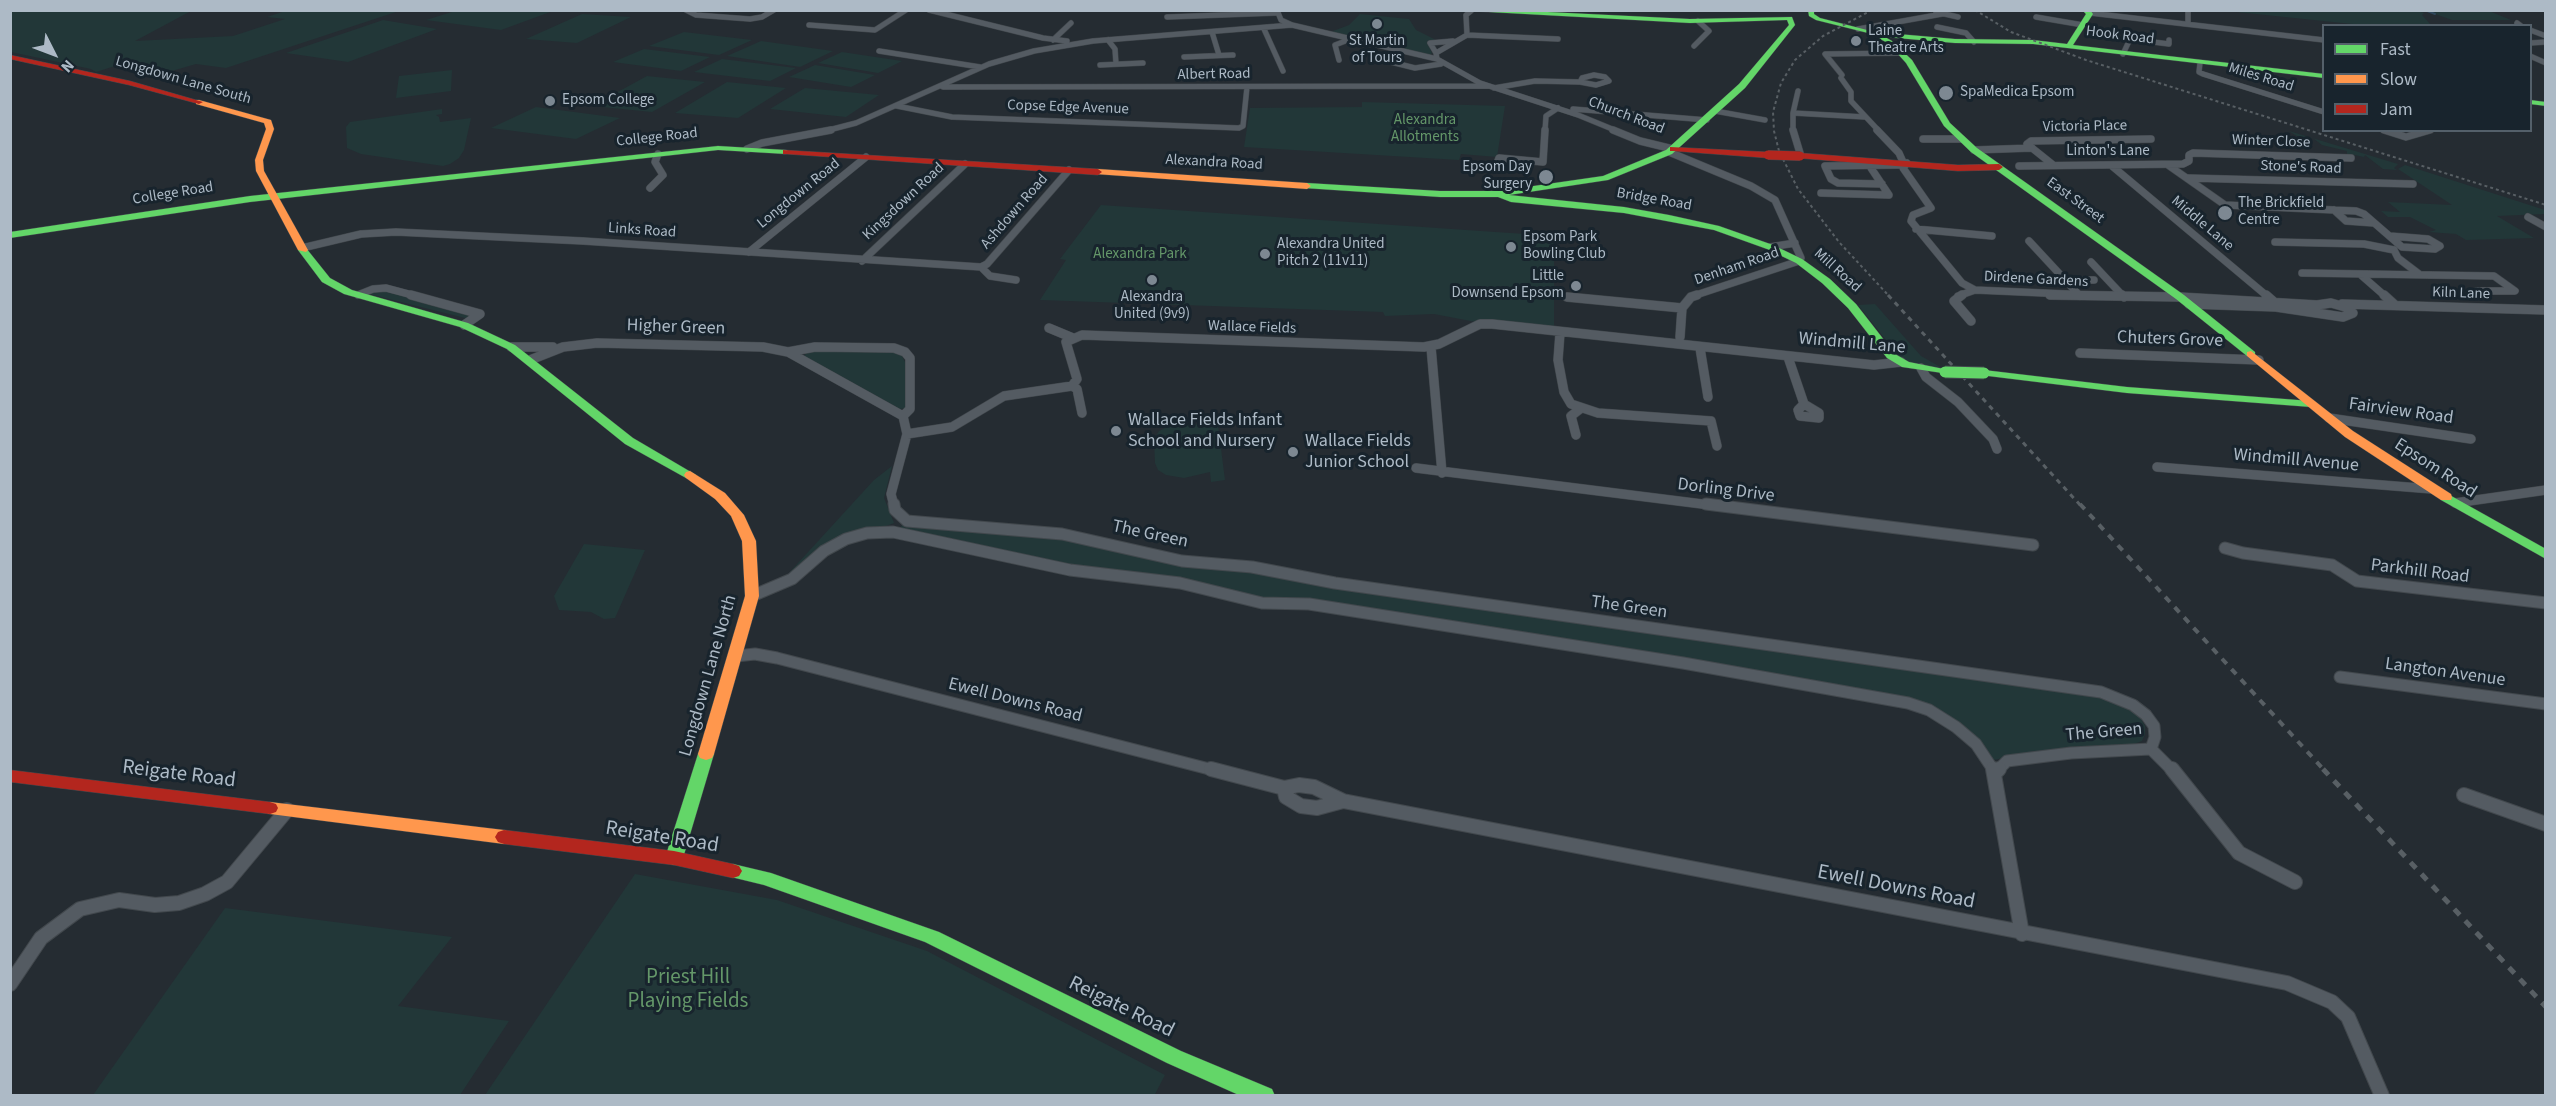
<!DOCTYPE html>
<style>
body{margin:0}
#map{position:relative;width:2556px;height:1106px;overflow:hidden;background:#252c32;font-family:"Source Sans 3",sans-serif}
canvas{display:block}
.frame{position:absolute;inset:0;border:12px solid #adbac6;pointer-events:none}
.legend{position:absolute;left:2322px;top:24px;width:210px;height:108px;box-sizing:border-box;background:#18242d;border:2px solid #54606a;margin:0;padding:8px 10px;list-style:none;font-size:18px;color:#adbac6}
.legend li{display:flex;align-items:center;gap:12px;height:30px}
.legend b{width:30px;border:2px solid #54606a}
.north{position:absolute;left:24px;top:24px;width:60px;height:60px;-webkit-text-stroke:4px #18242d;paint-order:stroke;rotate:132deg;font-size:16px;font-weight:700;line-height:24px;text-align:center;color:#adbac6}
.north::after{content:'';display:block;margin:auto;width:21px;height:27px;background:#adbac6;clip-path:polygon(50% 0,100% 100%,50% 72%,0 100%)}
</style>
<div id="map">
<canvas width="2556" height="1106"></canvas>
<div class="frame"></div>
<ul class="legend">
<li><b style="height:8px;background:#63d668"></b>Fast</li>
<li><b style="height:8px;background:#ff974d"></b>Slow</li>
<li><b style="height:8px;background:#b3261e"></b>Jam</li>
</ul>
<div class="north">N</div>
</div>
<script>
const context = document.querySelector('canvas').getContext('2d');
context.lineJoin = 'round';
function fill(path, color) { context.fillStyle = color; context.fill(path, 'evenodd'); }
const poly = rows => new Path2D(rows.map(r => 'M' + r).join(''));
function strokePath(path, color, width, dash) { context.strokeStyle = color; context.lineWidth = width; context.lineCap = dash ? 'butt' : 'round'; context.setLineDash(dash || []); context.stroke(path); }
function drawText(font, color, halo, rows, align = 'center') {
  context.font = font + ' "Source Sans 3",sans-serif'; context.lineWidth = 6; context.setLineDash([]); context.textBaseline = 'middle'; context.strokeStyle = halo; context.fillStyle = color; for (const [text, x, y, turn = 0] of rows) {
    context.save(); context.translate(x, y); context.rotate((+turn || 0) * Math.PI / 180); context.textAlign = isNaN(turn) ? turn : align; if (halo) context.strokeText(text, 0, 0); context.fillText(text, 0, 0); context.restore();
  }
}
fill(poly([
 [371,10,399,11,226,68,196,64,165,73,118,65,96,72,91,69,11,52,11,11,191,11,135,41,233,36,285,19,267,17,285,11],
 [455,11,553,11,501,30,426,20],
 [2227,11,2418,11,2424,13,2422,15,2431,25,2362,25],
 [2427,11,2489,11,2511,20,2452,20],
 [582,14,631,17,577,43,526,39],
 [1360,14,1409,19,1416,30,1438,41,1427,42,1432,53,1428,57,1328,33,1349,25],
 [383,20,437,29,348,62,286,53],
 [684,32,752,40,719,55,649,46],
 [761,41,833,51,800,67,727,56],
 [644,49,710,57,681,71,613,62],
 [842,52,902,61,878,73,818,63],
 [722,59,796,68,770,81,694,72],
 [815,65,875,75,851,87,789,77],
 [452,70,451,91,396,98,399,76],
 [647,76,705,82,652,112,592,106],
 [727,82,786,88,738,118,675,113],
 [805,88,879,95,846,117,770,109],
 [1362,102,1505,106,1497,157,1461,154,1459,160,1244,147,1250,108,1362,107],
 [536,107,620,118,576,139,491,128],
 [442,109,442,114,436,115,439,117,440,122,471,118,464,150,459,158,450,164,443,166,361,154,347,148,346,127,350,122],
 [2289,131,2398,164,2394,168,2397,170,2383,169,2365,155,2364,157,2350,154,2351,156,2340,156,2347,154,2347,151,2322,145,2313,138,2300,138],
 [2405,165,2545,210,2546,214,2497,216,2534,238,2466,240,2456,234,2429,232,2436,230,2410,217,2388,217,2381,211,2400,212,2388,202,2452,205,2398,169],
 [1101,205,1554,236,1554,327,1481,323,1434,314,1385,316,1383,312,1040,300,1066,260,1060,259],
 [384,289,476,315,469,319,369,294],
 [1875,304,1921,356,1944,369,1908,363,1901,359,1858,305],
 [809,350,887,350,901,354,906,364,905,408,900,409,804,356],
 [1204,417,1217,417,1225,480,1211,482,1210,472,1184,478,1166,475,1158,470,1155,463,1154,439,1159,431,1176,423,1204,425],
 [892,466,884,498,894,523,817,551,788,574,874,480],
 [903,524,1069,538,1251,569,2084,693,2117,701,2140,717,2145,726,2145,734,2142,741,2134,744,2069,747,1993,760,1924,705,1073,567,900,528],
 [584,544,645,550,615,618,604,619,591,612,559,610,554,596],
 [635,874,777,900,927,951,1165,1075,1154,1096,485,1095],
 [225,908,452,937,398,1006,509,1021,460,1095,93,1095]
]), '#223738');
strokePath(poly([
 [2425,10,2435,14]
]), '#2f475b', 2);
const streetFar4 = poly([
 [686,10,696,15,750,19,762,17,774,10],
 [929,10,1043,38,1067,41],
 [1277,10,1281,20,1292,25,1437,59,1480,83,1578,115,1617,131],
 [2188,10,2188,24],
 [1936,12,1958,17],
 [2090,13,2324,40],
 [1167,17,1276,13],
 [2036,17,2083,25],
 [2517,23,2521,26],
 [809,25,875,30,906,10],
 [1937,27,1966,33,1974,42],
 [1264,29,1283,71],
 [1858,29,1942,14],
 [2530,30,2546,36],
 [1212,32,1219,55],
 [1467,35,1558,39],
 [1053,40,1071,23],
 [1108,40,1115,49,1116,64],
 [2530,43,2546,42],
 [1694,46,1709,31,1698,21],
 [879,51,980,67],
 [1436,53,1430,43,1453,41],
 [2123,54,2130,39,2169,44,2169,40],
 [2530,56,2546,63],
 [1184,57,1233,55],
 [1437,59,1436,53,1467,35,1466,15,1471,11],
 [1339,60,1335,45,1353,38],
 [1391,62,1415,68,1441,64],
 [2200,63,2199,72,2203,74,2324,112],
 [1100,65,1143,63],
 [1594,75,1605,77,1609,81,1596,85,1580,82,1582,78,1594,75],
 [1842,75,1825,54,1902,53],
 [1841,78,1851,92,1851,101,1879,131],
 [943,87,1489,86],
 [1494,88,1535,81,1580,82],
 [1798,91,1793,113,1865,117],
 [897,106,952,117,1239,128,1243,126,1247,87],
 [1573,109,1707,120],
 [1715,111,1765,120],
 [1793,113,1793,131],
 [2384,130,2388,131],
 [825,131,856,123,989,64,1034,51,1093,41,1292,25],
 [1545,131,1546,116,1558,108],
 [2426,131,2430,130]
]);
const streetFar3 = poly([
 [1613,130,1640,141,1673,149],
 [1793,130,1800,153],
 [1877,130,1899,153,1903,162],
 [2384,130,2406,137,2430,130],
 [1923,139,1961,139],
 [747,149,762,143,831,130],
 [1974,150,2032,148],
 [1669,152,1751,186,1775,200,1801,258,1799,261,1693,296],
 [1907,163,1903,168,1931,208,1913,215,1911,221,1962,283,1975,290,2112,296],
 [2052,164,2027,144,2031,141,2151,139],
 [2168,165,2225,205,2356,211,2364,214,2402,247,2435,249,2440,246,2428,239,2390,236],
 [1496,166,1499,158,1543,162,1545,130],
 [2019,166,2183,164,2189,161,2189,155,2193,153,2351,158],
 [2112,166,2267,296],
 [2188,178,2413,184],
 [1882,184,1838,183,1831,179,1825,166,1898,165],
 [650,188,663,175,655,162,658,154],
 [1821,193,1889,195,1869,165],
 [2334,210,2346,221,2374,223],
 [2528,217,2546,227],
 [1916,229,1992,236],
 [2029,241,2080,296],
 [2275,242,2364,244,2394,250],
 [1770,247,1795,243],
 [302,248,361,234,396,232,583,241,981,267],
 [2394,250,2398,258,2419,274],
 [749,252,866,157],
 [862,261,965,164],
 [2091,262,2123,296],
 [981,267,987,264,1069,170],
 [981,267,990,276,1016,280],
 [2302,273,2494,276,2515,291,2477,291],
 [2361,275,2385,296],
 [2065,280,2094,280],
 [358,295,373,289,386,288,416,296],
 [1958,296,1975,290]
]);
const streetFar2 = poly([
 [411,295,480,314,464,325],
 [1962,295,1954,301,1971,321],
 [2050,295,2180,297,2317,305,2331,303,2345,307,2353,313,2343,317,2276,307,2189,304],
 [2122,295,2124,297],
 [2266,295,2274,302],
 [2384,295,2395,305],
 [1567,297,1682,308],
 [2342,304,2546,310],
 [1049,328,1073,338],
 [1560,333,1558,360,1564,392,1571,404,1598,413,1711,421,1717,446],
 [1680,337,1682,308,1691,297,1697,295],
 [511,347,553,347],
 [1431,347,1442,473],
 [1700,348,1708,397],
 [788,352,815,347,894,348,905,352,910,358,910,409,903,416],
 [2080,353,2259,360],
 [1788,357,1804,404],
 [530,360,563,347,597,343,763,347,788,352,903,416,907,434,891,494,894,506],
 [1921,368,1926,377,1958,402,1993,439,1997,449],
 [1072,386,1077,389,1082,413],
 [1804,404,1819,413,1819,418,1800,416,1798,410,1804,404],
 [2329,418,2471,439],
 [907,434,952,427,1004,396,1072,386,1077,379,1066,342,1082,335,1424,347,1439,344,1480,324,1492,324,1874,365,1901,362],
 [1576,435,1571,416,1580,409],
 [2157,467,2432,489],
 [1416,468,1718,506],
 [2455,503,2546,490]
]);
const streetFar1 = poly([
 [894,504,895,510,907,521,1062,534,1182,561,1252,567,1335,583,2101,692,2133,705,2146,715,2154,726,2155,737,2151,749,2071,753,2007,761,1997,771],
 [1706,504,2033,545],
 [2225,548,2243,553,2332,565,2357,581,2546,603],
 [752,596,792,579,824,551,846,539,867,533,893,532,1070,570,1180,583,1262,603,1309,604,1683,663,1908,703,1929,710,1956,727,1976,744,1994,771],
 [736,656,755,654,777,658,1217,771],
 [2340,677,2546,704],
 [2151,749,2173,771]
]);
const street = poly([
 [1211,769,1284,788,1299,785,1314,787,1343,801,2287,983,2332,1002,2348,1017,2382,1096],
 [1993,769,2022,934],
 [2172,769,2239,853,2295,882],
 [1995,773,1999,769],
 [1284,788,1286,797,1301,806,1317,808,1343,801],
 [2464,795,2546,824],
 [10,984,41,938,80,909,119,900,155,905,179,903,205,894,227,882,287,810]
]);
const fast = poly([
 [1452,10,1507,10,1690,19,1792,17,1795,25,1745,88,1672,154,1608,180,1509,195,1624,207,1669,215,1719,226,1773,245,1802,259,1830,279,1856,304,1895,354,1909,362,1949,370,1949,374,1902,367,1887,358,1848,308,1822,283,1796,263,1767,249,1714,230,1624,213,1511,202,1498,197,1440,197,1304,188,1304,184,1307,183,1440,191,1499,191,1603,176,1666,150,1739,84,1789,25,1787,20,1690,23,1452,10],
 [1808,10,1814,10,1814,14,1820,18,1875,32,1955,39,2033,40,2067,44,2086,14,2082,10,2090,10,2093,14,2073,45,2324,74,2324,78,2033,44,1955,43,1885,37,1892,41,1912,60,1950,123,1977,148,2184,295,2255,352,2255,356,2247,356,2176,299,1971,152,1944,126,1906,63,1888,43,1868,33,1816,20,1809,16,1808,10],
 [2530,100,2546,102,2546,106,2530,104,2530,100],
 [718,146,786,150,790,152,786,154,718,150,250,202,10,238,10,232,250,196,718,146],
 [303,247,306,248,330,278,352,290,468,323,515,345,633,438,696,475,690,479,686,478,625,444,507,349,460,327,344,294,322,282,298,250,303,247],
 [1984,370,2127,387,2311,401,2317,404,2311,407,2127,393,1980,375,1980,371,1984,370],
 [2446,493,2546,549,2546,559,2441,500,2440,497,2441,494,2446,493],
 [706,748,712,750,714,754,683,858,680,863,674,865,668,863,665,858,698,754,700,750,706,748],
 [733,864,771,873,939,932,1181,1051,1272,1089,1275,1096,1241,1096,1167,1063,925,942,764,885,727,876,724,871,727,866,733,864]
]);
const slow = poly([
 [199,100,271,120,274,129,263,160,264,171,308,250,306,252,298,250,256,171,255,160,266,129,264,123,196,104,196,100,199,100],
 [1098,169,1307,183,1311,186,1307,189,1095,174,1095,170,1098,169],
 [2251,351,2353,431,2451,494,2452,497,2451,500,2441,500,2345,437,2247,356,2247,352,2251,351],
 [690,471,725,493,744,515,756,541,759,596,714,754,712,758,706,760,700,758,698,754,745,596,742,541,731,516,715,499,686,478,684,475,686,472,690,471],
 [270,802,504,830,510,832,513,837,510,842,504,844,270,814,264,812,262,808,264,804,270,802]
]);
const jam = poly([
 [10,55,130,81,203,102,199,104,129,85,10,59,10,55],
 [1670,147,1768,152,1772,155,1768,158,1673,151,1670,151,1670,147],
 [783,150,1098,169,1102,172,1098,175,786,154,783,154,783,150],
 [1800,153,1958,165,1999,164,2003,167,1999,170,1958,171,1797,158,1797,154,1800,153],
 [10,770,270,802,276,804,278,808,276,812,270,814,10,782,10,770],
 [504,830,674,851,733,864,739,866,742,871,739,876,733,878,674,865,504,844,498,842,495,837,498,832,504,830]
]);
strokePath(streetFar4, '#42484d', 6);
strokePath(streetFar3, '#42484d', 8);
strokePath(streetFar2, '#42484d', 10);
strokePath(streetFar1, '#42484d', 13);
strokePath(street, '#42484d', 16);
strokePath(fast, '#42484d', 1);
strokePath(slow, '#42484d', 1);
strokePath(jam, '#42484d', 1);
strokePath(streetFar4, '#545b62', 5);
strokePath(streetFar3, '#545b62', 7);
strokePath(streetFar2, '#545b62', 9);
strokePath(streetFar1, '#545b62', 11);
strokePath(street, '#545b62', 14);
fill(fast, '#63d668');
fill(slow, '#ff974d');
fill(jam, '#b3261e');
strokePath(poly([
 [1872,10,1823,36,1795,60,1781,83,1773,112,1774,131,1779,151,1798,189,1839,242,1889,296],
 [1975,10,2011,32,2086,60,2546,205]
]), '#585f64', 2, [3, 3]);
strokePath(poly([
 [1888,295,2081,506]
]), '#585f64', 3, [5, 5]);
strokePath(poly([
 [2080,504,2325,771]
]), '#585f64', 4, [7, 7]);
strokePath(poly([
 [2323,769,2546,1007]
]), '#585f64', 5, [8, 8]);
const fastBridge = poly([
 [1945,372,1984,373]
]);
const jamBridge = poly([
 [1768,155,1800,156]
]);
strokePath(fastBridge, '#42484d', 13, []);
strokePath(jamBridge, '#42484d', 10, []);
strokePath(fastBridge, '#63d668', 11);
strokePath(jamBridge, '#b3261e', 9);
for (const [x, y, r, color] of [
 [1377,24,6,"#7d8892"],
 [1856,41,6,"#7d8892"],
 [1946,93,8,"#7d8892"],
 [550,101,6,"#7d8892"],
 [1546,177,8,"#7d8892"],
 [2225,213,8,"#7d8892"],
 [1511,247,6,"#7d8892"],
 [1265,254,6,"#7d8892"],
 [1152,280,6,"#7d8892"],
 [1576,286,6,"#7d8892"],
 [1116,431,6,"#7d8892"],
 [1293,452,6,"#7d8892"]
]) { const dot = new Path2D(); dot.arc(x, y, r, 0, 2 * Math.PI); context.fillStyle = color; context.fill(dot); strokePath(dot, '#18242d', 2); }
drawText('15px', '#adbac6', '#18242d', [
 ["Laine",1868,32],
 ["Theatre Arts",1868,49],
 ["St Martin",1377,42,"center"],
 ["of Tours",1377,59,"center"],
 ["SpaMedica Epsom",1960,93],
 ["Epsom College",562,101],
 ["Epsom Day",1532,168,"right"],
 ["Surgery",1532,185,"right"],
 ["The Brickfield",2238,204],
 ["Centre",2238,221],
 ["Epsom Park",1523,238],
 ["Bowling Club",1523,255],
 ["Alexandra United",1277,245],
 ["Pitch 2 (11v11)",1277,262],
 ["Little",1564,277,"right"],
 ["Downsend Epsom",1564,294,"right"],
 ["Alexandra",1152,298,"center"],
 ["United (9v9)",1152,315,"center"]
], 'left');
drawText('15px', '#adbac6', '#18242d', [
 ["Hook Road",2120,36,7],
 ["Albert Road",1214,75,-1],
 ["Miles Road",2261,78,17],
 ["Longdown Lane South",183,81,16],
 ["Copse Edge Avenue",1068,108,2],
 ["Church Road",1626,116,21],
 ["Victoria Place",2085,127,-1],
 ["College Road",657,138,-6],
 ["Winter Close",2271,142,2],
 ["Linton's Lane",2108,152],
 ["Alexandra Road",1214,163,3],
 ["Stone's Road",2301,168,2],
 ["College Road",173,194,-9],
 ["Longdown Road",799,194,-39],
 ["Bridge Road",1654,200,10],
 ["East Street",2075,201,36],
 ["Kingsdown Road",904,202,-43],
 ["Ashdown Road",1015,212,-49],
 ["Middle Lane",2202,224,40],
 ["Links Road",642,231,4],
 ["Denham Road",1737,267,-19],
 ["Mill Road",1837,271,42],
 ["Dirdene Gardens",2036,280,3],
 ["Kiln Lane",2461,294,2],
 ["Wallace Fields",1252,328,2]
]);
drawText('15px', '#649769', '#18242d', [
 ["Alexandra",1425,121],
 ["Allotments",1425,138],
 ["Alexandra Park",1140,255]
]);
drawText('18px', '#adbac6', '#18242d', [
 ["Higher Green",676,328,2],
 ["Chuters Grove",2170,340,2],
 ["Windmill Lane",1852,344,5],
 ["Fairview Road",2401,412,8],
 ["Windmill Avenue",2296,461,5],
 ["Epsom Road",2435,469,33],
 ["Dorling Drive",1726,491,7],
 ["The Green",1150,535,12],
 ["Parkhill Road",2420,572,7],
 ["The Green",1629,608,8],
 ["Langton Avenue",2445,673,8],
 ["Longdown Lane North",709,676,-74],
 ["Ewell Downs Road",1015,701,14],
 ["The Green",2104,733,-5]
]);
drawText('18px', '#adbac6', '#18242d', [
 ["Wallace Fields Infant",1128,421],
 ["School and Nursery",1128,442],
 ["Wallace Fields",1305,442],
 ["Junior School",1305,463]
], 'left');
drawText('21px', '#adbac6', '#18242d', [
 ["Reigate Road",179,775,7],
 ["Reigate Road",662,838,9],
 ["Ewell Downs Road",1896,888,11],
 ["Reigate Road",1121,1008,26]
]);
drawText('21px', '#649769', '#18242d', [
 ["Priest Hill",688,978],
 ["Playing Fields",688,1002]
]);
</script>
